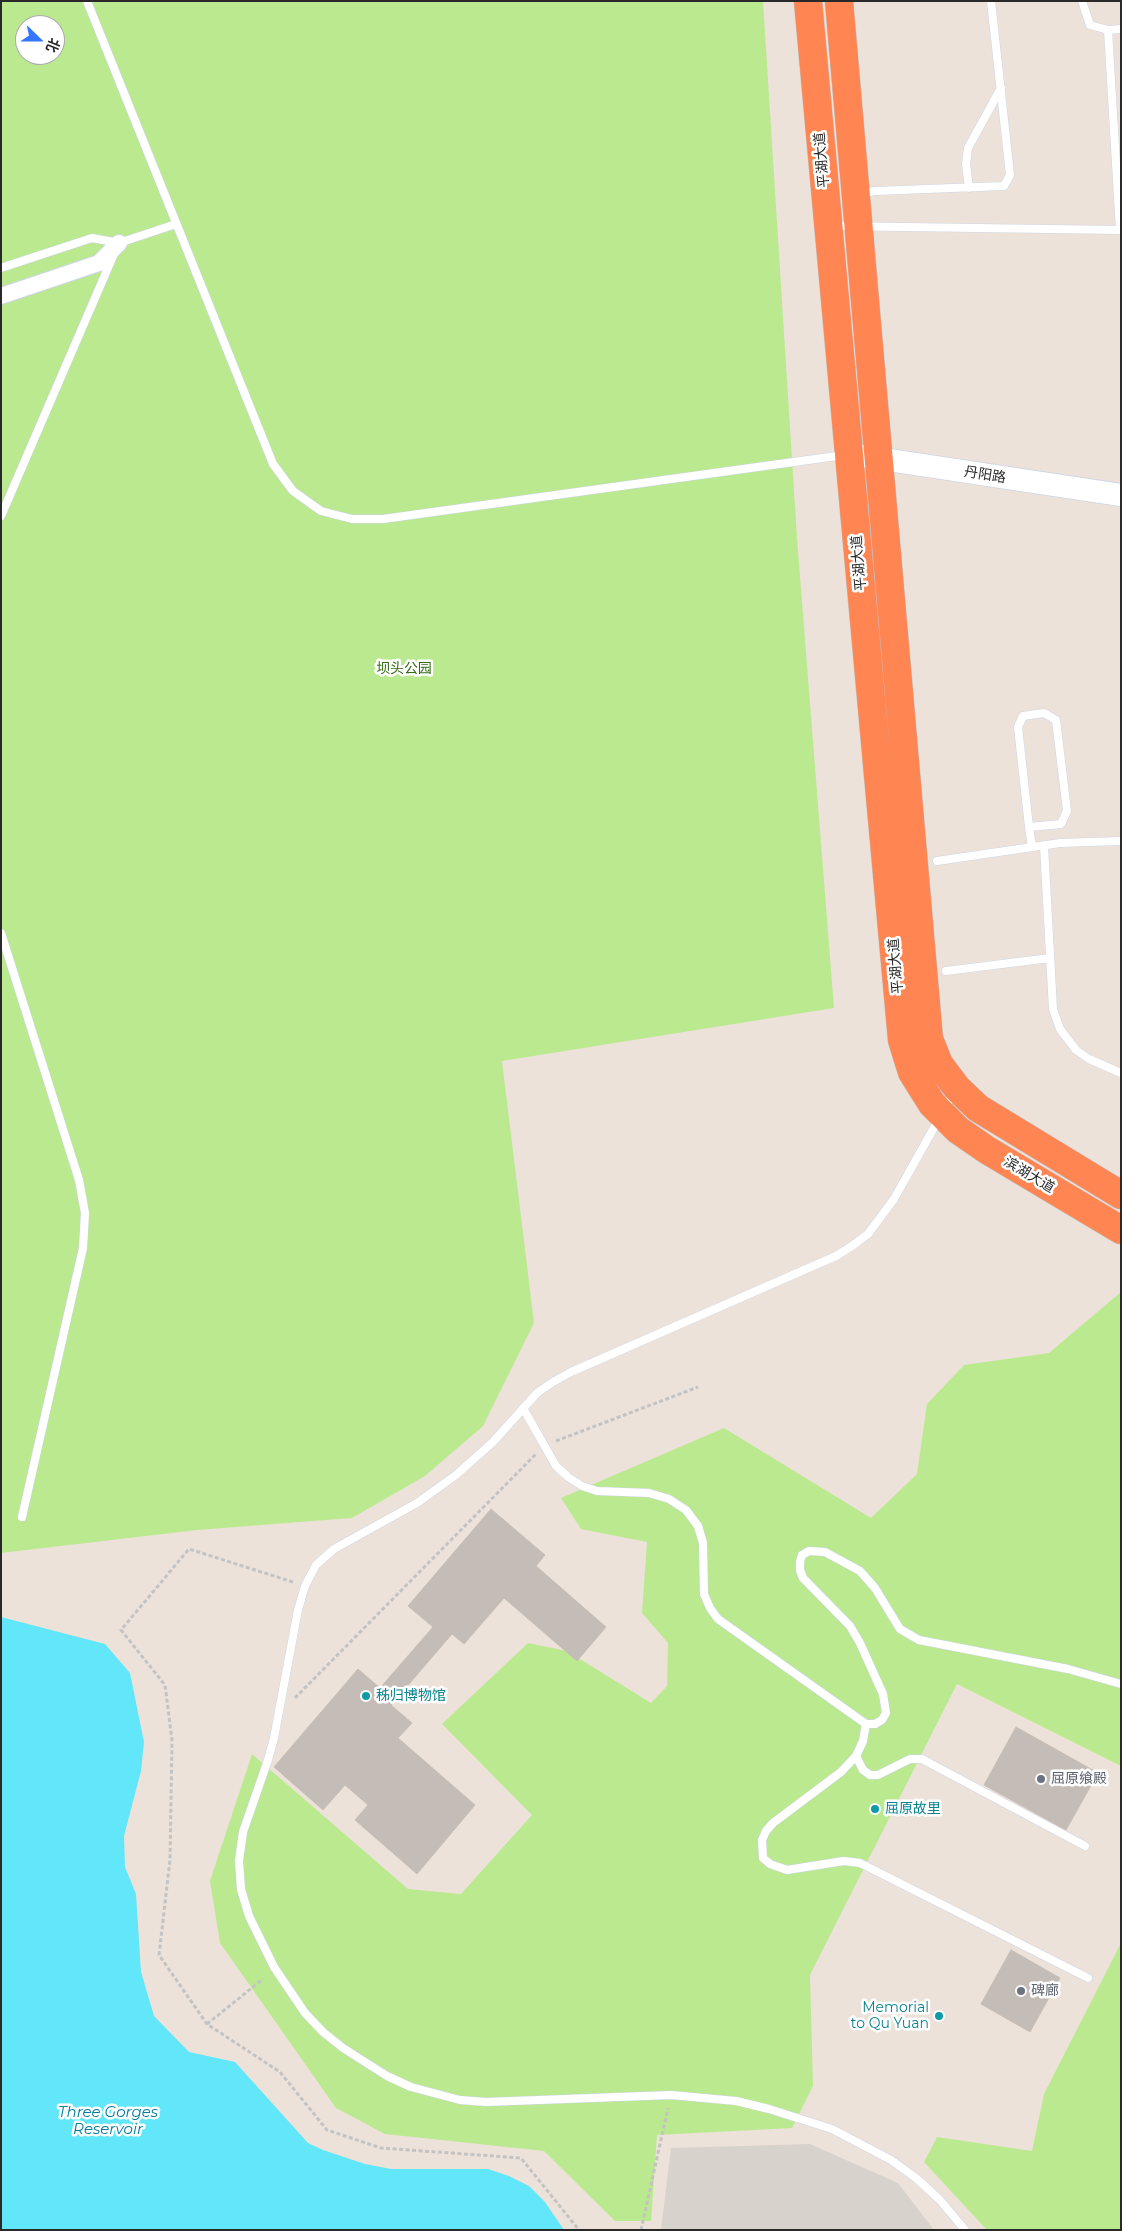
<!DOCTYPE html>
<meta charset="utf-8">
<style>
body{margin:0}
#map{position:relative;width:1122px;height:2231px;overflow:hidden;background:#ede2d9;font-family:Montserrat,"Noto Sans SC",sans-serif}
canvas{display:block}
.frame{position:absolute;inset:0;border:2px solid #292929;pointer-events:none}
.north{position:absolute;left:15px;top:15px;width:50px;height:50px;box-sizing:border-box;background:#fff;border:1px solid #a9a9a9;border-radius:50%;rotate:112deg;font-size:14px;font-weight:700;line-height:20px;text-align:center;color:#292929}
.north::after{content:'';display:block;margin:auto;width:18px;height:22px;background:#3476ff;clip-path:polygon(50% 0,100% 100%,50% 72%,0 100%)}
</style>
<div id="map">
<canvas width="1122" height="2231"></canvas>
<div class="frame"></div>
<div class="north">北</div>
</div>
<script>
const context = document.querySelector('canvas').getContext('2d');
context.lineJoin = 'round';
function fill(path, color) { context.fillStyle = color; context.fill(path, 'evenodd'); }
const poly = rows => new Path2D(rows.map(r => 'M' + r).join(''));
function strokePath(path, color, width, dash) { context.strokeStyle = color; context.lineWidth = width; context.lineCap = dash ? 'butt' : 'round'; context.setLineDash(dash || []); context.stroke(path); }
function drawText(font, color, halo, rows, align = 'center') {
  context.font = font + ' Montserrat,"Noto Sans SC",sans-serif'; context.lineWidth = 5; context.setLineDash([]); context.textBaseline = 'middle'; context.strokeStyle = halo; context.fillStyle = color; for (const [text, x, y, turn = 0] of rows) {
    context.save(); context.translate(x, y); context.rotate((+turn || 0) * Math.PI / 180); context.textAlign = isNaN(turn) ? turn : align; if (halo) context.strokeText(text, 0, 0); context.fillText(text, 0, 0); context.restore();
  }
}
fill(poly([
 [1,1,763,1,797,538,834,1008,502,1061,534,1323,483,1426,425,1476,352,1518,197,1530,1,1553],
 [25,25,55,25,55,55,25,55],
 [1121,1292,1121,1766,957,1684,810,1975,813,2086,792,2128,657,2135,651,2221,615,2221,544,2151,385,2134,336,2108,220,1943,210,1881,252,1754,408,1889,461,1894,532,1815,442,1724,528,1643,567,1651,651,1703,667,1686,668,1643,642,1613,647,1542,581,1529,561,1498,724,1428,871,1518,917,1474,927,1404,964,1365,1049,1353],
 [1121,1943,1121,2230,987,2230,924,2162,937,2137,1032,2151,1044,2094]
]), '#bbe990');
fill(poly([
 [810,2144,898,2183,934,2230,661,2230,671,2148]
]), '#d8d2cc');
fill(poly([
 [1,1617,105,1644,130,1673,144,1742,141,1771,124,1836,125,1867,136,1894,141,1972,154,2016,189,2052,235,2062,308,2143,323,2150,365,2164,391,2169,488,2169,509,2176,529,2186,545,2202,564,2230,1,2230]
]), '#62e6f9');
const building = poly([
 [491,1509,545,1555,536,1566,606,1627,577,1661,504,1598,464,1644,452,1634,391,1705,412,1723,398,1738,475,1805,417,1874,355,1820,368,1805,345,1785,323,1810,274,1767,358,1669,380,1688,433,1627,408,1606,491,1509],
 [1016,1727,1098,1773,1066,1830,984,1785,1016,1727],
 [1011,1950,1060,1978,1030,2032,981,2004,1011,1950]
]);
fill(building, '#c4bcb6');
strokePath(building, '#c8beb3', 1);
const lane = poly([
 [87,1,273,464,293,491,321,511,352,519,383,519,844,455],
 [1082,1,1090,25,1108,30,1121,29],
 [1108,30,1120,230],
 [969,188,966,164,968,148,1001,88],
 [859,194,875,191,1004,186,1010,175,991,1],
 [833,226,1121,230],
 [1,268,92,238,119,243,176,224],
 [1,516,114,254],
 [1029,827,1061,824,1067,811,1056,720,1044,713,1023,716,1018,727,1029,827,1032,847],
 [1044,846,1053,1009,1060,1029,1076,1050,1089,1059,1121,1073],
 [937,861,1060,843,1121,841],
 [1,933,79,1180,85,1213,83,1248,22,1517],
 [946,971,1050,958],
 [954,1092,894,1199,868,1234,852,1246,836,1256,571,1372,553,1382,537,1393,493,1442,456,1475,417,1503,334,1549,316,1565,305,1586,298,1610,274,1738,268,1760,243,1832,239,1861,241,1889,249,1916,274,1967,305,2013,323,2032,343,2048,387,2076,411,2087,460,2100,486,2102,671,2095,736,2101,769,2109,832,2129,891,2160,916,2178,940,2200,965,2230],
 [523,1408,556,1466,568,1477,582,1486,597,1491,649,1493,669,1499,686,1510,698,1526,703,1543,704,1594,710,1608,718,1619,866,1724,875,1724,882,1720,886,1713,883,1694,860,1643,850,1626,803,1578,800,1570,800,1562,802,1555,809,1551,825,1552,860,1571,875,1588,900,1629,919,1640,1068,1669,1121,1684],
 [866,1724,863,1741,856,1756,841,1772,773,1823,766,1831,762,1840,763,1858,770,1864,787,1870,844,1861,860,1863,1088,1978],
 [856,1756,863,1770,870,1775,878,1775,910,1759,922,1759,1085,1846]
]);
const street = poly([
 [1,296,99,263,119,243]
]);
const secondary = poly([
 [849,454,1121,495]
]);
const highway = poly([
 [808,1,902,1040,912,1072,932,1104,958,1130,987,1150,1121,1230],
 [839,1,929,1039,939,1064,957,1088,978,1108,1121,1195]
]);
strokePath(lane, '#ced5e4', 9);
strokePath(street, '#ced5e4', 18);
strokePath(secondary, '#ced5e4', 24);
strokePath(highway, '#c3c3c3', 29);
strokePath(poly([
 [556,1441,698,1387],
 [293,1582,189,1549,121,1630,165,1685,172,1740,170,1860,159,1955,207,2024,280,2072,327,2130,381,2148,521,2158,579,2230],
 [295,1698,536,1454],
 [207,2024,263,1979],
 [641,2230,668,2108]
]), '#c3c3c3', 3, [4, 2.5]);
strokePath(lane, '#fff', 8);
strokePath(street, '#fff', 16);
strokePath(secondary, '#fff', 22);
strokePath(highway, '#ff8552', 28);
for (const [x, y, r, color] of [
 [366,1696,5,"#0f9aa8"],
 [1041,1779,5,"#6b7280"],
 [875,1809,5,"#0f9aa8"],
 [1021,1991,5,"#6b7280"],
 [939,2016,5,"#0f9aa8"]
]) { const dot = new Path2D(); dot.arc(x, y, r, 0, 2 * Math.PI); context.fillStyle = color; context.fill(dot); strokePath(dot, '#fff', 2); }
drawText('14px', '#292929', '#fff', [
 ["平湖大道",822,160,-95],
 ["丹阳路",985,475,9],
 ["平湖大道",859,563,-95],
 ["平湖大道",896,966,-95],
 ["滨湖大道",1029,1175,31]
]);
drawText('14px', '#326c13', '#fff', [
 ["坝头公园",404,669]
]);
drawText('14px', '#0d838f', '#fff', [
 ["秭归博物馆",376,1696],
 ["屈原故里",885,1809],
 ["Memorial",929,2008,"right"],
 ["to Qu Yuan",929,2024,"right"]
], 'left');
drawText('14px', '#5b616d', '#fff', [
 ["屈原飨殿",1051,1779],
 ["碑廊",1031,1991]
], 'left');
drawText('italic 15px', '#027d9e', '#fff', [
 ["Three Gorges",108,2113],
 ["Reservoir",108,2130]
]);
</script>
